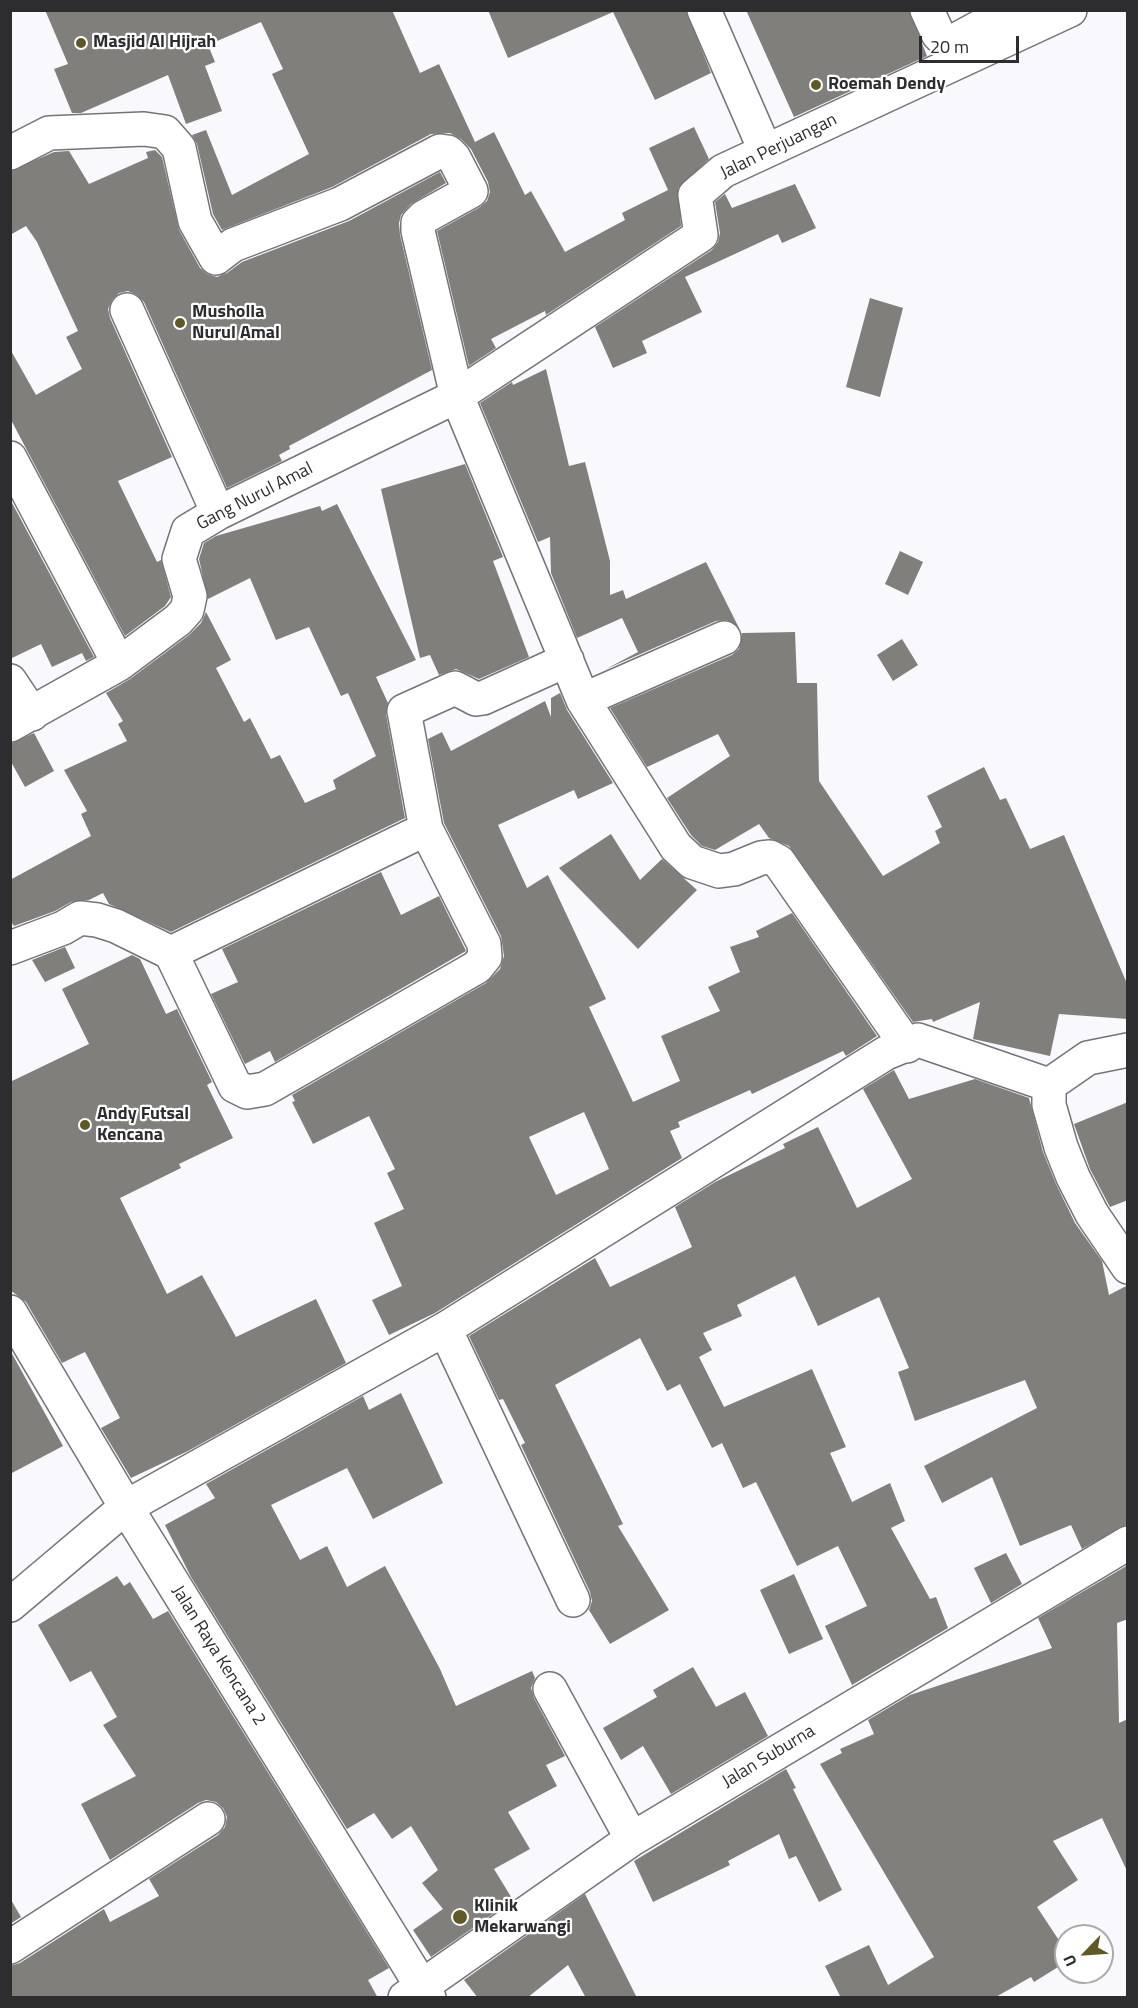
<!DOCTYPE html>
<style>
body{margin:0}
#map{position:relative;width:1138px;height:2008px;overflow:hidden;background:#f8f8fd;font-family:"Titillium Web",sans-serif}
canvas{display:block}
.frame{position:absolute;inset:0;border:12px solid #2d2d2f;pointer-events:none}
.north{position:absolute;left:1054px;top:1924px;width:60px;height:60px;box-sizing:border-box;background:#fff;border:2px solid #ababac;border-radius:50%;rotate:245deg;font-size:16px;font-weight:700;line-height:24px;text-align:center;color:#2d2d2f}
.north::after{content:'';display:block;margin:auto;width:21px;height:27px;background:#615925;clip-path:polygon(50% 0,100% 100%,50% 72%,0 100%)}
.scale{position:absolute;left:919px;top:36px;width:100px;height:27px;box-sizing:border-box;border:3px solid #2d2d2f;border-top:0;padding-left:8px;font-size:18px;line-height:21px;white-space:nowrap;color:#2d2d2f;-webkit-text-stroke:4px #fff;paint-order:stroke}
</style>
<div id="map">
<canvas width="1138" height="2008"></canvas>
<div class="frame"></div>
<div class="north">U</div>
<div class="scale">20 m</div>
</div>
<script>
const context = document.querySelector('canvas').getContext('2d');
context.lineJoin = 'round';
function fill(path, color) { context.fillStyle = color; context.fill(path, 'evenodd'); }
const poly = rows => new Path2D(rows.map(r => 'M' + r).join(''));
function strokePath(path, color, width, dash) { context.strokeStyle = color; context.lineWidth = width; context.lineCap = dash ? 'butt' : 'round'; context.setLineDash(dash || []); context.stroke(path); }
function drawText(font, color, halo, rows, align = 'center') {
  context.font = font + ' "Titillium Web",sans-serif'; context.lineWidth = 4.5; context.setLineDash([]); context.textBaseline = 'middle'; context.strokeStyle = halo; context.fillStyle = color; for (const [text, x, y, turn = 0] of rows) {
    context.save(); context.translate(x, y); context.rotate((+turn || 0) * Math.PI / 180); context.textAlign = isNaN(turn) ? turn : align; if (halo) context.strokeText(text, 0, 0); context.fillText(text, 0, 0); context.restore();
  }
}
fill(poly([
 [45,10,392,10,420,73,439,64,475,142,494,132,525,195,531,191,565,252,625,220,622,213,668,190,649,148,694,127,709,159,678,188,681,226,546,315,545,311,491,339,496,348,469,366,437,231,480,207,487,201,490,192,488,182,471,149,461,139,450,133,431,134,332,187,222,230,213,214,197,144,192,135,206,130,232,195,309,154,272,74,283,69,261,22,208,45,215,62,205,66,222,111,186,124,168,75,81,113,72,113,54,69,68,64],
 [488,10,686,10,711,73,655,100,613,12,508,58],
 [746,10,909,10,927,56,794,117],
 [155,150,162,157,179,230,200,268,207,274,217,277,227,273,242,262,349,221,440,172,446,183,411,204,401,215,399,223,400,235,432,370,289,446,290,449,279,455,282,461,227,488,144,302,137,295,128,291,119,293,112,300,108,309,110,318,172,457,118,481,157,562,161,560,171,597,165,606,125,636,10,418,10,349,36,395,82,369,66,337,78,331,37,242,26,226,10,235,10,171,54,152,69,151,89,184,148,158,146,152],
 [795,184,816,228,782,243,778,234,685,277,702,312,642,341,647,353,613,368,595,327,712,250,718,242,720,233,715,202,725,194,732,208],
 [870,298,903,308,880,397,846,387],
 [546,369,569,466,585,462,610,561,610,595,623,590,626,599,706,562,739,628,727,620,716,621,606,669,638,652,622,618,577,638,551,573,550,537,538,542,480,403,512,382,513,385],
 [465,464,503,557,493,561,529,657,479,679,456,669,439,675,430,655,420,658,381,489],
 [10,499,94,657,86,661,82,653,52,667,41,644,10,659],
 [337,504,416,660,376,677,388,703,386,714,405,818,171,932,109,904,103,893,89,900,71,902,55,911,14,926,10,920,10,880,91,836,81,814,87,811,64,770,127,741,118,724,123,721,106,693,130,679,189,635,201,623,206,612,231,660,216,668,244,722,250,718,271,759,280,755,305,803,336,789,333,780,376,756,348,693,341,696,309,627,276,640,250,578,208,599,199,559,204,543,216,536,320,506,322,511],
 [900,551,923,562,908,595,885,584],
 [795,632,797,683,817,683,819,781,883,876,940,843,935,831,942,827,927,796,984,767,1000,800,1006,798,1030,849,1064,835,1128,986,1128,1019,1059,1014,1050,1056,973,1039,980,1002,933,1022,932,1019,913,1022,789,846,769,838,759,824,715,850,702,846,691,835,667,798,730,756,718,734,647,767,610,708,732,655,739,649,742,633],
 [902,639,918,665,893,681,877,655],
 [560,693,567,710,613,783,578,799,574,790,498,825,527,888,548,875,606,999,589,1007,633,1102,680,1081,661,1036,720,1011,708,987,740,972,730,947,759,937,756,931,792,913,877,1036,846,1056,843,1051,752,1094,750,1090,678,1122,680,1127,670,1131,682,1158,435,1313,389,1335,372,1300,402,1286,374,1223,404,1209,387,1173,395,1169,369,1116,313,1144,292,1102,295,1101,292,1095,486,983,500,969,504,956,501,936,444,823,428,739,442,732,451,751,545,701,551,717,551,698],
 [584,1112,609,1169,556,1195,529,1137],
 [34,733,54,771,25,787,10,760,10,744],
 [611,834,640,880,662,859,697,890,638,949,559,868],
 [381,872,401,915,439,896,466,951,275,1062,270,1051,245,1064,211,994,238,982,222,949],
 [65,947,75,968,45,982,32,960],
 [132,955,140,959,166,1014,177,1009,212,1082,207,1085,233,1138,179,1164,181,1168,120,1198,167,1294,202,1275,236,1337,316,1299,346,1363,188,1451,131,1478,101,1428,120,1418,85,1352,62,1363,26,1302,10,1290,10,1082,89,1044,62,989],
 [894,1070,909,1099,975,1079,1029,1098,1043,1152,1056,1184,1075,1223,1102,1261,1109,1295,1128,1285,1128,1524,1082,1549,1071,1525,1020,1546,992,1477,942,1503,924,1466,1037,1408,1025,1380,915,1421,898,1372,909,1368,879,1297,818,1326,795,1276,737,1305,742,1316,703,1333,712,1350,699,1357,724,1407,812,1369,846,1447,830,1453,852,1502,890,1483,905,1521,891,1528,930,1599,936,1597,948,1628,852,1685,825,1626,867,1606,838,1546,797,1566,756,1482,743,1488,722,1443,712,1448,680,1384,667,1391,640,1338,555,1385,623,1524,618,1526,669,1610,610,1644,589,1610,592,1601,590,1592,521,1445,525,1443,503,1399,499,1400,469,1336,595,1258,610,1287,692,1247,675,1207,715,1182,785,1148,783,1144,818,1127,857,1208,912,1179,863,1089],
 [1128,1102,1128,1200,1110,1207,1090,1169,1074,1124],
 [10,1350,63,1446,10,1474],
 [401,1393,443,1483,373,1519,347,1468,271,1505,300,1560,327,1546,347,1587,385,1566,440,1669,456,1706,532,1671,535,1678,531,1688,534,1698,565,1756,546,1765,557,1786,508,1812,530,1849,494,1869,513,1900,431,1957,413,1930,443,1909,422,1883,438,1870,411,1826,392,1839,374,1813,347,1829,191,1577,165,1525,215,1498,206,1484,363,1396,369,1410],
 [1006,1553,1022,1584,991,1603,974,1568],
 [1128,1565,1128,1619,1117,1623,1119,1723,1128,1719,1128,1873,1102,1818,1053,1841,1078,1880,1037,1907,1066,1951,1066,1962,1034,1982,1031,1977,994,1998,841,1998,825,1966,869,1945,888,1985,934,1957,820,1764,842,1753,840,1749,874,1734,868,1720,910,1695,1052,1648,1038,1618],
 [794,1574,823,1639,789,1654,760,1590],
 [117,1576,124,1586,130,1582,153,1619,168,1611,389,1968,368,1980,378,1998,10,1998,10,1966,20,1963,104,1909,110,1922,159,1896,149,1879,218,1835,225,1827,227,1817,223,1808,216,1802,206,1800,198,1803,110,1860,81,1804,136,1776,103,1725,117,1717,91,1671,70,1682,38,1625],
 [693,1667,716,1707,745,1692,768,1736,671,1794,643,1746,621,1760,603,1728,657,1697,653,1690],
 [786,1769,796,1788,793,1789,842,1890,819,1902,796,1856,789,1859,779,1834,728,1861,730,1865,653,1902,634,1861],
 [585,1894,637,1998,586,1998,568,1965,527,1998,478,1998,464,1980],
 [10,1898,21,1917,10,1924]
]), '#807f7b');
const minor = poly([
 [704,10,762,143],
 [927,10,938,34,944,40,954,41,1011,10],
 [10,153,49,133,144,129,165,132,179,148,195,221,216,258,233,245,340,204,440,151,448,152,454,158,471,191,424,217,418,223,418,231,457,396,583,700,676,847,692,862,719,871,734,869,761,858,770,857,779,862,907,1046],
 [127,310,218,513],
 [10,458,119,664],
 [10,681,32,714],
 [583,700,724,638],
 [10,725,119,664,178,620,187,610,190,596,179,559,188,531,218,513,457,396,701,235,695,195,723,171,1070,10],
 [10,948,63,928,80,918,97,920,116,926,171,953,426,829],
 [171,953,235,1086,247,1092,265,1089,477,967,485,957,484,944,426,829,404,711,455,688,476,699,483,698,567,660],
 [1049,1085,1049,1105,1061,1147,1073,1177,1092,1214,1128,1267],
 [10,1312,126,1507,429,1998],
 [445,1329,573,1600],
 [10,1605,126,1507,445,1329,886,1053,918,1040,1049,1085,1088,1058,1128,1050],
 [550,1689,632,1839],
 [10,1947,208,1819],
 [405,1998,632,1839,1128,1543]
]);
strokePath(minor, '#747378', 36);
strokePath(minor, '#fff', 33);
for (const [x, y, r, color] of [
 [81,43,6,"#615925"],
 [816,85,6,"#615925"],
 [180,323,6,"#615925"],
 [85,1125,6,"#615925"],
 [460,1917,8,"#615925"]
]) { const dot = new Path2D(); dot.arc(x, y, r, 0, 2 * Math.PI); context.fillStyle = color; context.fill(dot); strokePath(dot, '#fff', 2); }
drawText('bold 18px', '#2d2d2f', '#fff', [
 ["Masjid Al Hijrah",93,43],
 ["Roemah Dendy",828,85],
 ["Musholla",192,313],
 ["Nurul Amal",192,334],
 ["Andy Futsal",97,1115],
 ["Kencana",97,1136],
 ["Klinik",474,1907],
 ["Mekarwangi",474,1928]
], 'left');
drawText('18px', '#2d2d2f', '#fff', [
 ["Jalan Perjuangan",779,147,-26],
 ["Gang Nurul Amal",255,497,-27],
 ["Jalan Raya Kencana 2",218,1656,58],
 ["Jalan Suburna",769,1757,-31]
]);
</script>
